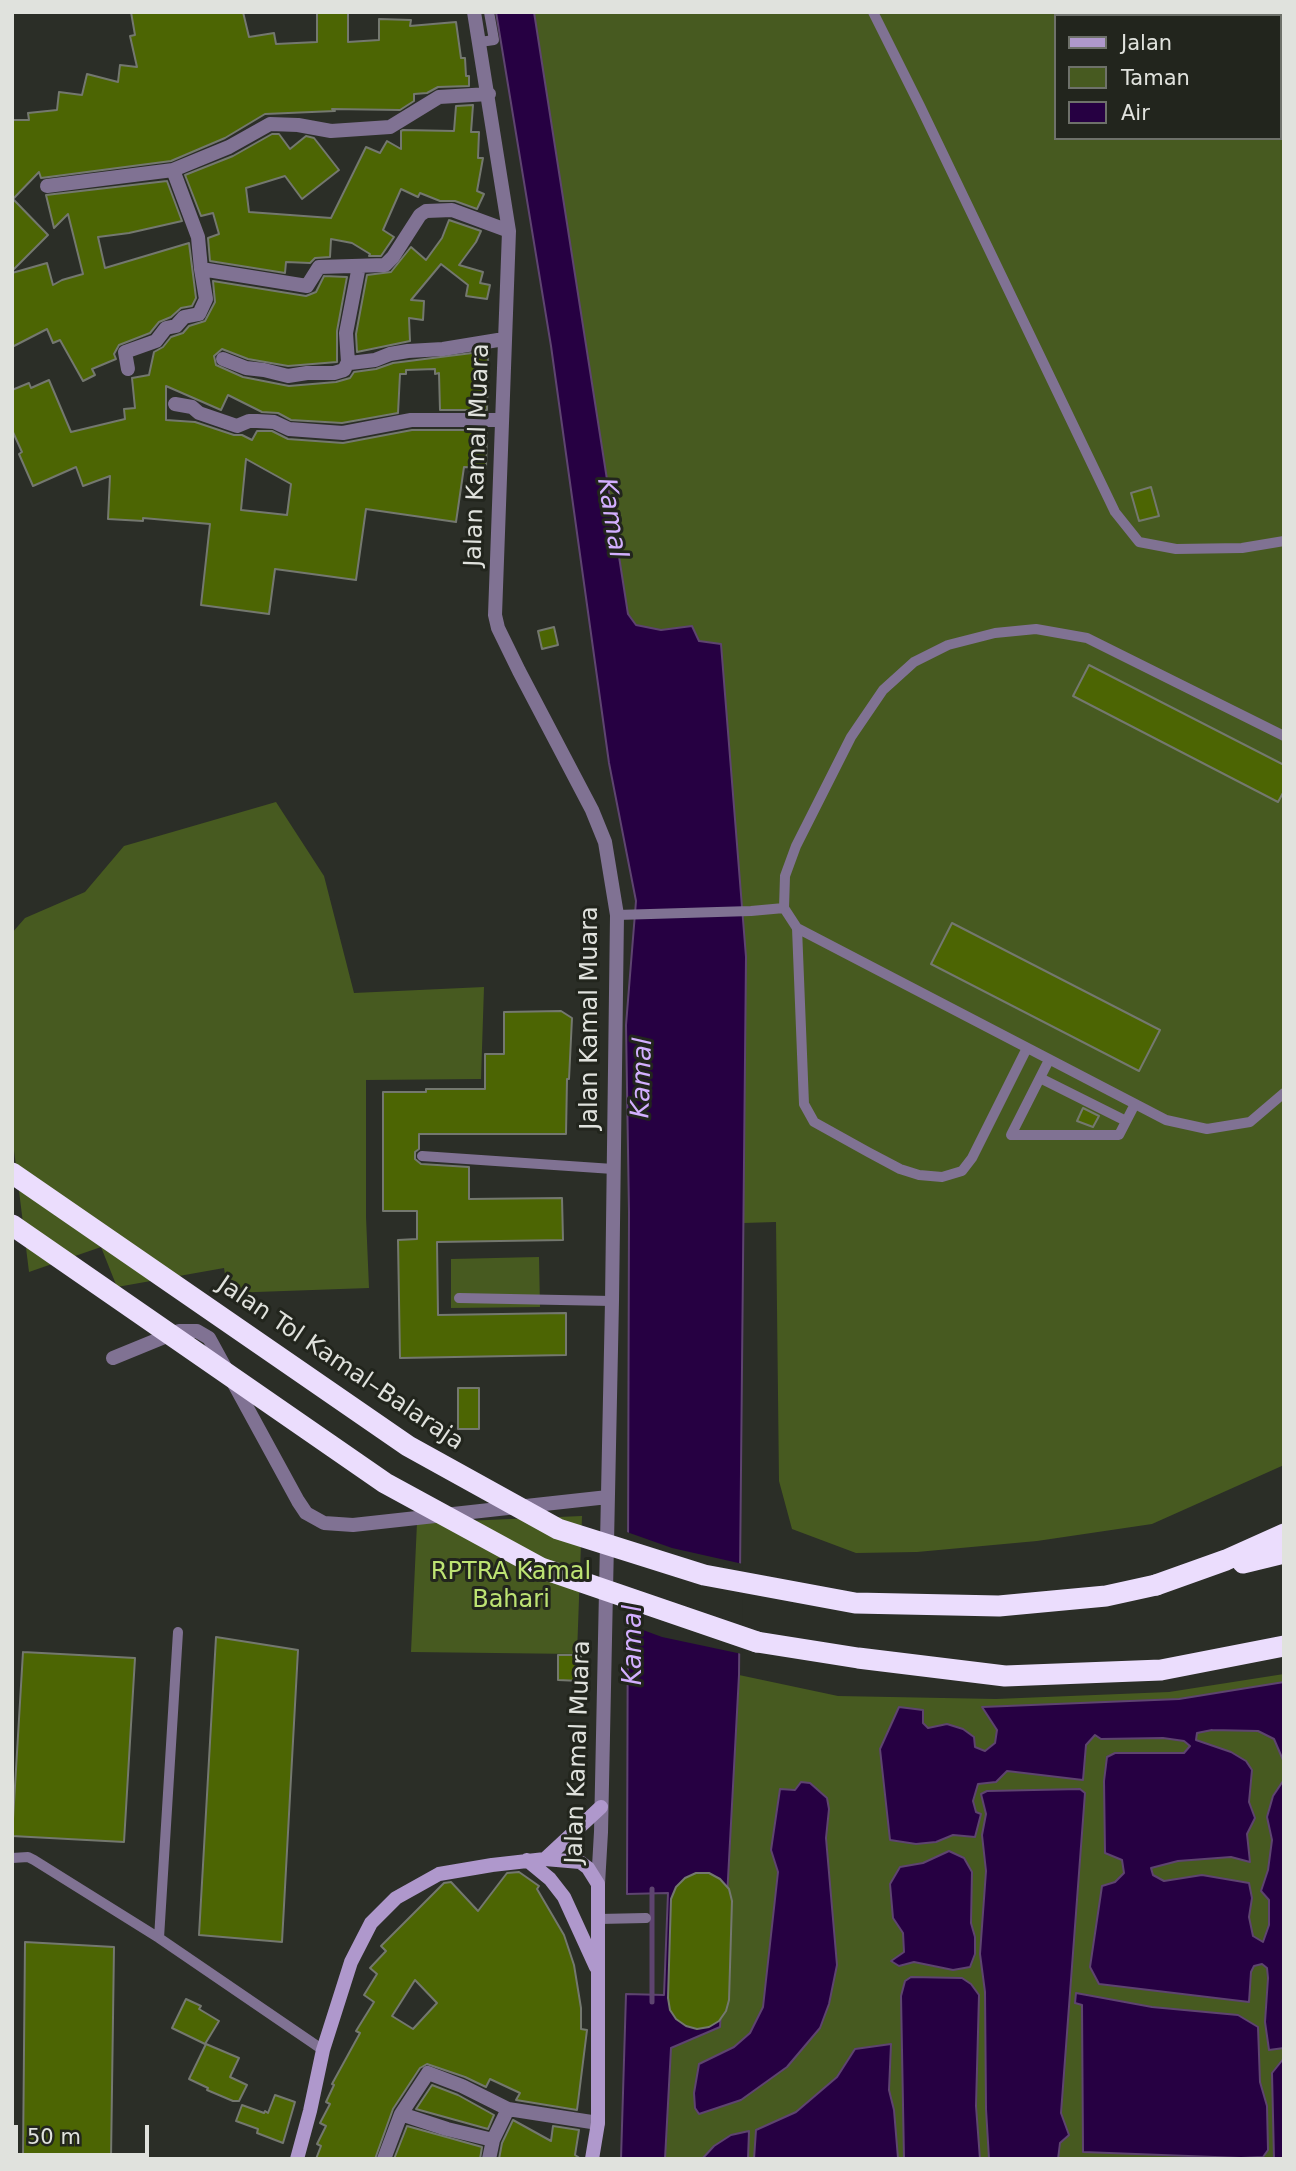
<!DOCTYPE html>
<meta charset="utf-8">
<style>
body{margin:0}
#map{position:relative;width:1296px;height:2171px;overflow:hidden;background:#2b2e27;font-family:"DejaVu Sans",sans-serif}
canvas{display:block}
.frame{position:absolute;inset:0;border:14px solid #e0e2dd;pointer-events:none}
.legend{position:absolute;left:1054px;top:14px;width:228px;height:126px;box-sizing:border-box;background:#22251d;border:2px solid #6e716a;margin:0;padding:9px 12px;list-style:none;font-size:21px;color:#e0e2dd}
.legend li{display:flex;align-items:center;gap:14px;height:35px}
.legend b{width:35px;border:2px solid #6e716a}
.scale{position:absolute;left:14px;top:2125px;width:135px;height:32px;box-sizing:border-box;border:4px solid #e0e2dd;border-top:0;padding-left:9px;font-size:21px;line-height:24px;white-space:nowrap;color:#e0e2dd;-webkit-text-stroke:5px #22251d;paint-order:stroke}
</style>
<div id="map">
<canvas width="1296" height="2171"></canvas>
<div class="frame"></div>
<ul class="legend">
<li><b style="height:9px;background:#af98cc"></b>Jalan</li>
<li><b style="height:19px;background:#475a20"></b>Taman</li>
<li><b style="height:19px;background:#260042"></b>Air</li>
</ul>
<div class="scale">50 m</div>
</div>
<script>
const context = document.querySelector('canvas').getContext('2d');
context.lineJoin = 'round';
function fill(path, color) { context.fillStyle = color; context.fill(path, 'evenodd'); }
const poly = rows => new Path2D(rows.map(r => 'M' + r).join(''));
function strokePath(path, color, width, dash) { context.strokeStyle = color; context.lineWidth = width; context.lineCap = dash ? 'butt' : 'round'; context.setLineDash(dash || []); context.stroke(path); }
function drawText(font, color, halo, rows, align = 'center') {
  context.font = font + ' "DejaVu Sans",sans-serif'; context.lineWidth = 6; context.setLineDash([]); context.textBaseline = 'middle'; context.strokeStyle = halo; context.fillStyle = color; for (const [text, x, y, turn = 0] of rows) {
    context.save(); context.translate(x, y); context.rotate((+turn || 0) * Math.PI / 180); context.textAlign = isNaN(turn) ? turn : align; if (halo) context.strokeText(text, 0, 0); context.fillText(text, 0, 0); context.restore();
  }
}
fill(poly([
 [534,12,1284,12,1284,1465,1152,1524,1037,1541,917,1552,856,1553,792,1529,779,1481,776,1222,743,1223,746,957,721,644,699,642,692,626,661,630,636,625,628,614],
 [1056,16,1280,16,1280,138,1056,138],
 [276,802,324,876,354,993,484,987,481,1079,366,1080,366,1217,369,1288,228,1293,224,1268,117,1287,101,1247,29,1272,12,1134,12,933,25,918,85,892,124,846],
 [539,1257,540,1307,451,1308,451,1259],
 [582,1516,577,1654,411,1652,417,1523],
 [1284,1674,1284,2159,665,2159,671,2047,720,2027,739,1675,838,1696,996,1699,1169,1692]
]), '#475a20');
const water = poly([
 [496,12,534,12,628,614,636,625,661,630,692,626,699,641,721,644,746,957,739,1675,720,2027,671,2048,665,2159,621,2159,626,1994,664,1995,668,1893,627,1894,629,1212,626,1025,636,901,609,763,551,346,496,12],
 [1284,1682,1284,2048,1269,2050,1265,2022,1268,1978,1267,1968,1262,1964,1254,1966,1251,1972,1249,2002,1099,1984,1090,1967,1102,1886,1115,1882,1124,1873,1122,1860,1105,1853,1104,1781,1107,1757,1115,1753,1184,1753,1190,1746,1184,1741,1163,1738,1101,1739,1095,1735,1086,1745,1083,1780,1007,1771,996,1782,978,1784,973,1801,976,1812,981,1814,975,1837,953,1835,936,1842,916,1844,890,1840,880,1749,899,1707,923,1710,923,1723,928,1728,947,1724,963,1729,974,1737,975,1747,985,1751,995,1743,997,1730,982,1707,1179,1699,1284,1682],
 [1212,1730,1258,1731,1274,1739,1283,1760,1283,1781,1273,1796,1267,1817,1272,1840,1268,1870,1261,1891,1269,1900,1269,1925,1263,1942,1253,1936,1249,1917,1252,1898,1249,1883,1202,1875,1164,1881,1153,1875,1151,1868,1178,1861,1231,1857,1250,1862,1247,1834,1255,1818,1249,1802,1252,1770,1246,1761,1231,1752,1196,1740,1197,1733,1212,1730],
 [801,1782,810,1783,827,1798,829,1809,826,1838,837,1965,829,2004,820,2028,787,2067,741,2100,699,2114,695,2108,694,2093,699,2064,734,2047,750,2033,763,2007,778,1872,771,1850,780,1789,795,1790,801,1782],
 [1080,1789,1085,1793,1061,2113,1069,2135,1060,2143,1058,2159,989,2159,986,2109,985,1992,980,1954,986,1871,982,1835,986,1814,981,1794,987,1791,1080,1789],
 [949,1851,964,1858,972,1872,971,1923,975,1937,975,1954,970,1967,953,1970,914,1962,899,1966,891,1961,904,1952,903,1933,893,1918,890,1884,900,1867,923,1863,949,1851],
 [911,1977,962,1978,971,1984,979,1995,976,2106,980,2159,904,2159,901,1996,905,1981,911,1977],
 [1076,1993,1152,2007,1238,2015,1258,2027,1260,2082,1267,2106,1268,2150,1263,2157,1241,2158,1083,2152,1082,2005,1075,2003,1076,1993],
 [891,2044,889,2090,894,2110,898,2158,754,2159,756,2130,796,2112,837,2077,855,2049,891,2044],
 [1284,2058,1284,2159,1274,2159,1272,2073,1284,2058],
 [749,2131,748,2159,702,2159,714,2146,731,2135,749,2131]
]);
fill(water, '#260042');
strokePath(water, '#5e4470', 2);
fill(poly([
 [624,1531,672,1548,743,1564,742,1654,662,1637,624,1623]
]), '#2b2e27');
strokePath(poly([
 [652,2002,652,1889]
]), '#5e4470', 5);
const building = poly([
 [131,12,243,12,249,37,274,33,276,44,317,42,317,12,348,12,348,42,379,40,379,19,411,20,410,26,456,22,461,58,465,58,466,76,469,76,469,86,438,87,427,93,414,94,414,101,400,110,332,109,335,111,265,114,225,138,171,161,41,178,39,172,13,199,48,235,12,271,12,120,29,120,28,113,57,110,59,92,82,95,87,74,118,82,120,65,137,67,130,36,135,35,131,12],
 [473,105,471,132,479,132,478,158,483,158,477,191,484,194,477,209,455,201,440,201,420,193,418,197,401,189,383,230,394,237,381,256,369,256,370,254,352,243,331,239,330,257,315,258,310,263,286,262,285,273,210,261,208,238,219,234,213,213,201,216,185,175,233,156,272,134,279,134,290,149,306,136,314,138,339,170,302,199,285,176,246,188,249,212,331,218,366,147,380,153,387,141,401,149,401,131,403,130,454,131,456,106,473,105],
 [167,181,182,221,129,233,98,237,105,268,189,243,196,298,192,306,181,308,171,317,159,322,150,333,119,345,114,354,116,359,92,369,95,375,83,381,60,340,53,343,47,329,12,347,12,273,47,263,53,285,62,280,83,274,68,214,54,228,46,195,167,181],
 [449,220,481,231,476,242,459,265,483,272,480,283,490,285,487,299,466,296,468,285,441,264,411,300,424,301,423,320,409,318,410,341,357,352,356,334,367,275,391,272,411,247,426,260,442,238,449,220],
 [324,276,347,277,337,331,337,362,288,366,248,359,222,349,214,356,216,365,243,377,289,386,336,382,350,378,354,372,376,369,393,363,488,351,487,410,440,410,439,373,435,374,435,369,406,370,406,374,400,374,398,413,342,423,291,420,278,413,262,412,228,395,221,410,166,386,166,420,195,422,234,435,242,435,252,440,257,431,272,431,288,439,343,443,412,430,487,430,486,468,464,467,456,522,366,509,356,580,275,569,269,614,201,605,210,524,143,518,143,521,108,519,110,476,83,486,76,467,33,486,19,454,22,452,12,430,12,390,29,383,31,388,49,380,71,432,125,419,124,409,135,408,132,378,149,375,154,352,163,347,171,337,183,333,189,326,205,321,215,302,213,281,306,296,316,292,324,276],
 [246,459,291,484,287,515,241,510,246,459],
 [1151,487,1159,516,1139,521,1131,493,1151,487],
 [554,627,558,645,542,649,538,631,554,627],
 [1089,665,1284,765,1284,791,1278,802,1073,696,1089,665],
 [952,923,1160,1030,1139,1071,931,964,952,923],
 [504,1012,561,1011,572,1018,569,1079,567,1079,566,1134,419,1134,419,1149,415,1152,415,1159,421,1164,469,1167,469,1199,562,1198,563,1240,437,1242,438,1315,566,1313,566,1355,400,1358,398,1240,417,1239,417,1211,383,1211,383,1092,426,1092,426,1089,485,1089,485,1054,504,1054,504,1012],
 [1083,1108,1099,1116,1093,1127,1077,1121,1083,1108],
 [458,1388,479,1388,479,1429,458,1429,458,1388],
 [216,1637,298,1650,282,1942,199,1935,216,1637],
 [23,1652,135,1658,124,1842,12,1836,23,1652],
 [558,1655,581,1655,580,1681,558,1680,558,1655],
 [519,1872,539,1886,537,1889,564,1935,574,1965,581,2008,581,2029,587,2030,577,2110,516,2100,520,2093,490,2079,486,2087,465,2077,427,2064,420,2068,393,2109,375,2159,316,2159,321,2146,317,2144,326,2126,320,2123,330,2104,326,2102,334,2085,332,2084,360,2033,356,2031,374,2002,364,1995,377,1974,370,1968,386,1951,381,1946,444,1883,451,1882,478,1911,507,1873,519,1872],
 [415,1980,437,2003,413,2029,392,2016,415,1980],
 [696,1873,709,1873,720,1879,729,1889,732,1901,729,2000,726,2011,719,2021,709,2027,697,2029,686,2026,676,2019,670,2010,668,1998,671,1899,676,1887,685,1878,696,1873],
 [25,1942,114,1947,111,2159,23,2159,25,1942],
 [186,1999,201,2006,199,2009,219,2021,205,2044,172,2028,186,1999],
 [206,2044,239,2058,230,2077,247,2085,239,2101,233,2101,207,2090,208,2088,189,2079,206,2044],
 [432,2085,458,2095,494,2115,488,2129,416,2109,432,2085],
 [275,2095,295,2102,283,2143,257,2133,258,2129,236,2121,242,2105,264,2113,265,2111,268,2113,275,2095],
 [513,2120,551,2141,553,2126,579,2130,575,2155,581,2159,499,2159,502,2143,513,2120],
 [407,2126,482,2147,480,2159,394,2159,407,2126]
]);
fill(building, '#4c6503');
strokePath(building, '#74786f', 2);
strokePath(poly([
 [873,12,920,106,1115,512,1139,542,1176,549,1242,548,1284,541],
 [480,42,494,40,489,12],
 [1284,736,1087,638,1036,629,995,633,948,645,914,662,883,690,851,737,796,846,785,876,784,908,797,928,1166,1120,1207,1129,1250,1122,1284,1093],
 [617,915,751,911,784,908],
 [797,928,804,1104,814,1122,868,1152,900,1169,919,1175,942,1177,962,1171,972,1158,1027,1048],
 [1049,1060,1011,1135,1119,1135,1135,1104],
 [1040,1078,1126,1121],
 [422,1156,613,1169],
 [459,1298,612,1301],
 [12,1858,28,1857,34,1860,159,1938,323,2050],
 [599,1919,646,1918],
 [159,1938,178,1632]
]), '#807293', 10);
strokePath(poly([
 [474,12,509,231,495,615,498,628,519,671,592,810,605,842,617,915,612,1301,601,1832,598,1884],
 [173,170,229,147,270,124,298,125,331,131,390,127,439,97,489,94],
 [47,186,173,170,198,237,201,269,307,286,319,267,385,265,393,257,420,215,426,211,452,210,509,231],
 [359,266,346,333,348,362,350,363,375,360,390,354,408,351,443,349,504,339],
 [223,359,246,368,264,370,288,376,307,373,334,373,344,370,348,362],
 [128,369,125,352,156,341,166,328,176,326,184,317,199,314,206,299,201,269],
 [175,404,192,407,199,413,237,426,249,421,257,421,274,422,289,429,343,433,411,420,501,420],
 [113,1358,179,1331,197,1331,209,1338,298,1501,306,1513,324,1523,353,1525,608,1497],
 [401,2114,447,2129,493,2140],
 [384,2159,401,2114,428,2073,462,2086,508,2109],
 [489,2159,493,2140,508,2109,598,2123]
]), '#807293', 14);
strokePath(poly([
 [545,1859,601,1807],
 [527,1860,550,1879,564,1897,596,1967],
 [297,2159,310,2111,323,2050,351,1962,371,1923,396,1898,439,1874,492,1865,545,1859,580,1862,588,1868,598,1884,598,2123,592,2159]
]), '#af98cc', 14);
strokePath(poly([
 [1243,1563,1284,1553],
 [1156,1585,1226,1560,1284,1534],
 [757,1642,858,1658,1005,1676,1161,1670,1284,1646]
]), '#ebddfd', 21);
strokePath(poly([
 [12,1173,408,1446,558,1529,704,1575,855,1603,999,1606,1106,1596,1156,1585],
 [12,1225,385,1483,541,1568,757,1642]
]), '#ebddfd', 21);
drawText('24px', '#e0e2dd', '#22251d', [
 ["Jalan Kamal Muara",478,455,-88],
 ["Jalan Kamal Muara",591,1018,-90],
 ["Jalan Tol Kamal–Balaraja",340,1364,34],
 ["Jalan Kamal Muara",579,1752,-88]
]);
drawText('24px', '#bde373', '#22251d', [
 ["RPTRA Kamal",511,1573],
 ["Bahari",511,1601]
]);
drawText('italic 26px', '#d3afff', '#22251d', [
 ["Kamal",611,518,81],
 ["Kamal",643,1078,-88],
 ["Kamal",634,1645,-90]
]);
</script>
